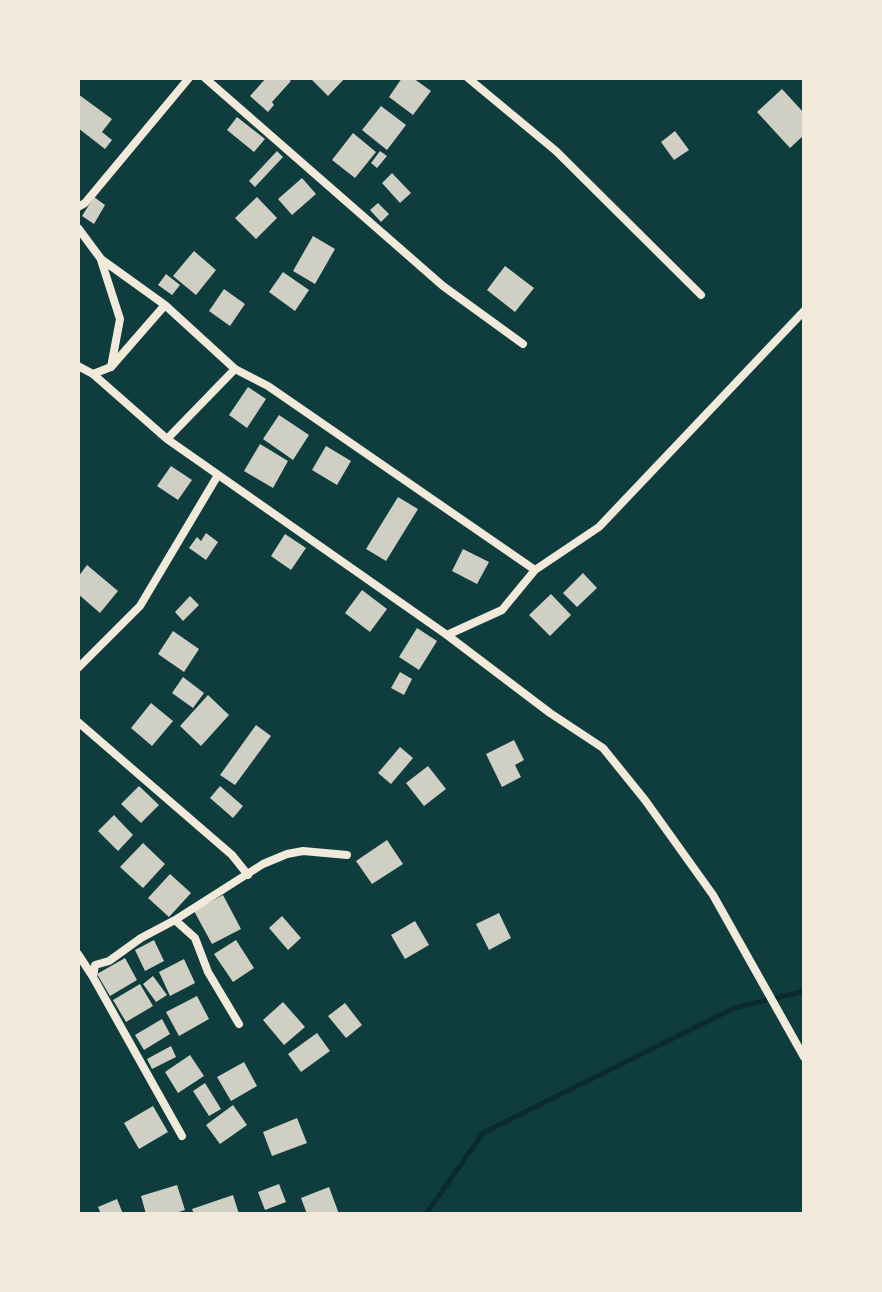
<!DOCTYPE html>
<style>
body{margin:0}
#map{position:relative;width:882px;height:1292px;overflow:hidden;background:#0f3d3e;font-family:Arial,sans-serif}
canvas{display:block}
.frame{position:absolute;inset:0;border:80px solid #f1e9da;pointer-events:none}
</style>
<div id="map">
<canvas width="882" height="1292"></canvas>
<div class="frame"></div>
</div>
<script>
const context = document.querySelector('canvas').getContext('2d');
context.lineJoin = 'round';
const poly = rows => new Path2D(rows.map(r => 'M' + r).join(''));
function strokePath(path, color, width, dash) { context.strokeStyle = color; context.lineWidth = width; context.lineCap = dash ? 'butt' : 'round'; context.setLineDash(dash || []); context.stroke(path); }
function fill(path, color) { context.fillStyle = color; context.fill(path, 'evenodd'); }
strokePath(poly([
 [426,1214,483,1133,734,1008,804,991]
]), '#0a2a2b', 5);
fill(poly([
 [266,78,287,78,291,81,272,102,274,105,268,112,250,96],
 [310,78,345,78,328,96],
 [402,78,413,78,431,91,413,115,389,97],
 [782,89,804,113,804,135,790,148,757,112],
 [78,94,112,119,102,132,112,140,105,149,78,128],
 [381,106,406,125,387,150,362,130],
 [237,117,265,139,254,152,227,130],
 [675,131,689,150,674,160,661,142],
 [353,133,376,152,355,178,332,160],
 [277,151,283,157,255,187,249,181],
 [380,151,387,156,377,168,371,163],
 [392,173,411,193,400,203,382,183],
 [302,178,316,194,292,215,278,199],
 [94,197,105,205,94,224,82,216],
 [257,197,277,218,256,239,235,218],
 [378,203,389,214,381,222,370,210],
 [313,236,335,249,315,284,293,271],
 [194,251,216,270,196,295,173,276],
 [505,266,534,288,515,312,487,290],
 [283,272,309,290,295,311,269,292],
 [166,274,180,285,172,295,158,285],
 [224,289,245,304,230,326,209,311],
 [248,387,266,399,247,428,229,415],
 [279,415,309,435,293,460,263,439],
 [260,444,288,461,273,488,244,471],
 [326,446,351,461,337,485,312,470],
 [171,466,192,480,178,500,157,486],
 [398,497,418,509,386,561,366,549],
 [206,533,218,542,206,560,189,548,197,537,201,541],
 [285,534,306,548,291,570,271,556],
 [463,549,489,562,477,584,452,571],
 [87,565,118,591,100,613,78,594,78,577],
 [583,573,597,588,577,607,563,593],
 [362,590,387,609,370,632,345,613],
 [551,594,571,615,550,636,529,615],
 [190,596,199,605,183,621,175,612],
 [417,628,437,641,419,670,399,657],
 [173,631,199,649,184,672,158,654],
 [400,672,412,679,404,695,391,688],
 [183,677,204,693,193,708,172,693],
 [208,695,229,715,201,746,180,726],
 [151,703,173,721,152,746,131,728],
 [256,725,271,736,235,785,220,775],
 [514,740,524,760,515,765,521,777,502,787,486,754],
 [400,747,413,758,391,784,378,773],
 [428,766,446,789,424,806,406,783],
 [139,786,159,805,141,823,121,804],
 [220,786,243,806,233,818,210,798],
 [114,815,133,835,118,851,98,831],
 [387,840,403,864,372,884,356,861],
 [143,843,165,864,143,888,120,867],
 [170,874,191,893,169,917,148,898],
 [223,895,241,929,212,944,194,911],
 [499,913,511,938,489,950,476,924],
 [282,916,301,938,288,950,269,928],
 [415,921,429,945,405,959,391,935],
 [154,940,164,961,145,971,135,950],
 [236,940,254,968,233,982,214,954],
 [125,958,137,980,110,996,97,974],
 [184,959,195,983,170,996,159,972],
 [153,976,167,995,156,1002,143,984],
 [140,984,153,1006,126,1022,113,1000],
 [197,996,209,1019,179,1036,166,1012],
 [283,1002,305,1027,284,1045,263,1020],
 [345,1003,362,1025,346,1038,328,1016],
 [162,1019,170,1034,144,1050,135,1035],
 [317,1033,330,1051,301,1072,288,1054],
 [171,1046,176,1057,152,1069,147,1059],
 [190,1055,204,1076,178,1093,165,1072],
 [244,1062,257,1086,231,1101,217,1077],
 [205,1083,221,1109,209,1116,193,1091],
 [233,1105,247,1125,220,1144,206,1125],
 [153,1106,168,1132,139,1149,124,1123],
 [297,1118,307,1143,272,1156,263,1132],
 [279,1184,286,1202,265,1210,258,1192],
 [177,1185,185,1210,172,1214,146,1214,141,1196],
 [329,1187,339,1214,307,1214,301,1198],
 [233,1195,239,1214,194,1214,192,1209],
 [117,1199,123,1214,101,1214,98,1207]
]), '#cfcfc3');
strokePath(poly([
 [205,78,443,286,523,344],
 [468,78,556,151,701,295],
 [78,207,85,203,189,78],
 [78,228,101,259,165,305,235,369,268,386,535,570],
 [101,260,120,319,111,367],
 [78,366,93,374,167,439,447,635,550,713,603,748,645,800,713,895,804,1057],
 [93,374,111,367,165,305],
 [167,439,235,369],
 [447,635,502,610,535,570,599,527,804,311],
 [78,668,140,606,218,475],
 [78,722,232,855,248,875],
 [175,920,195,938,208,972,239,1024],
 [78,954,93,977,95,965,109,961,141,938,175,920,263,864,287,854,303,851,347,855],
 [93,977,182,1136]
]), '#f1e9da', 8);
</script>
